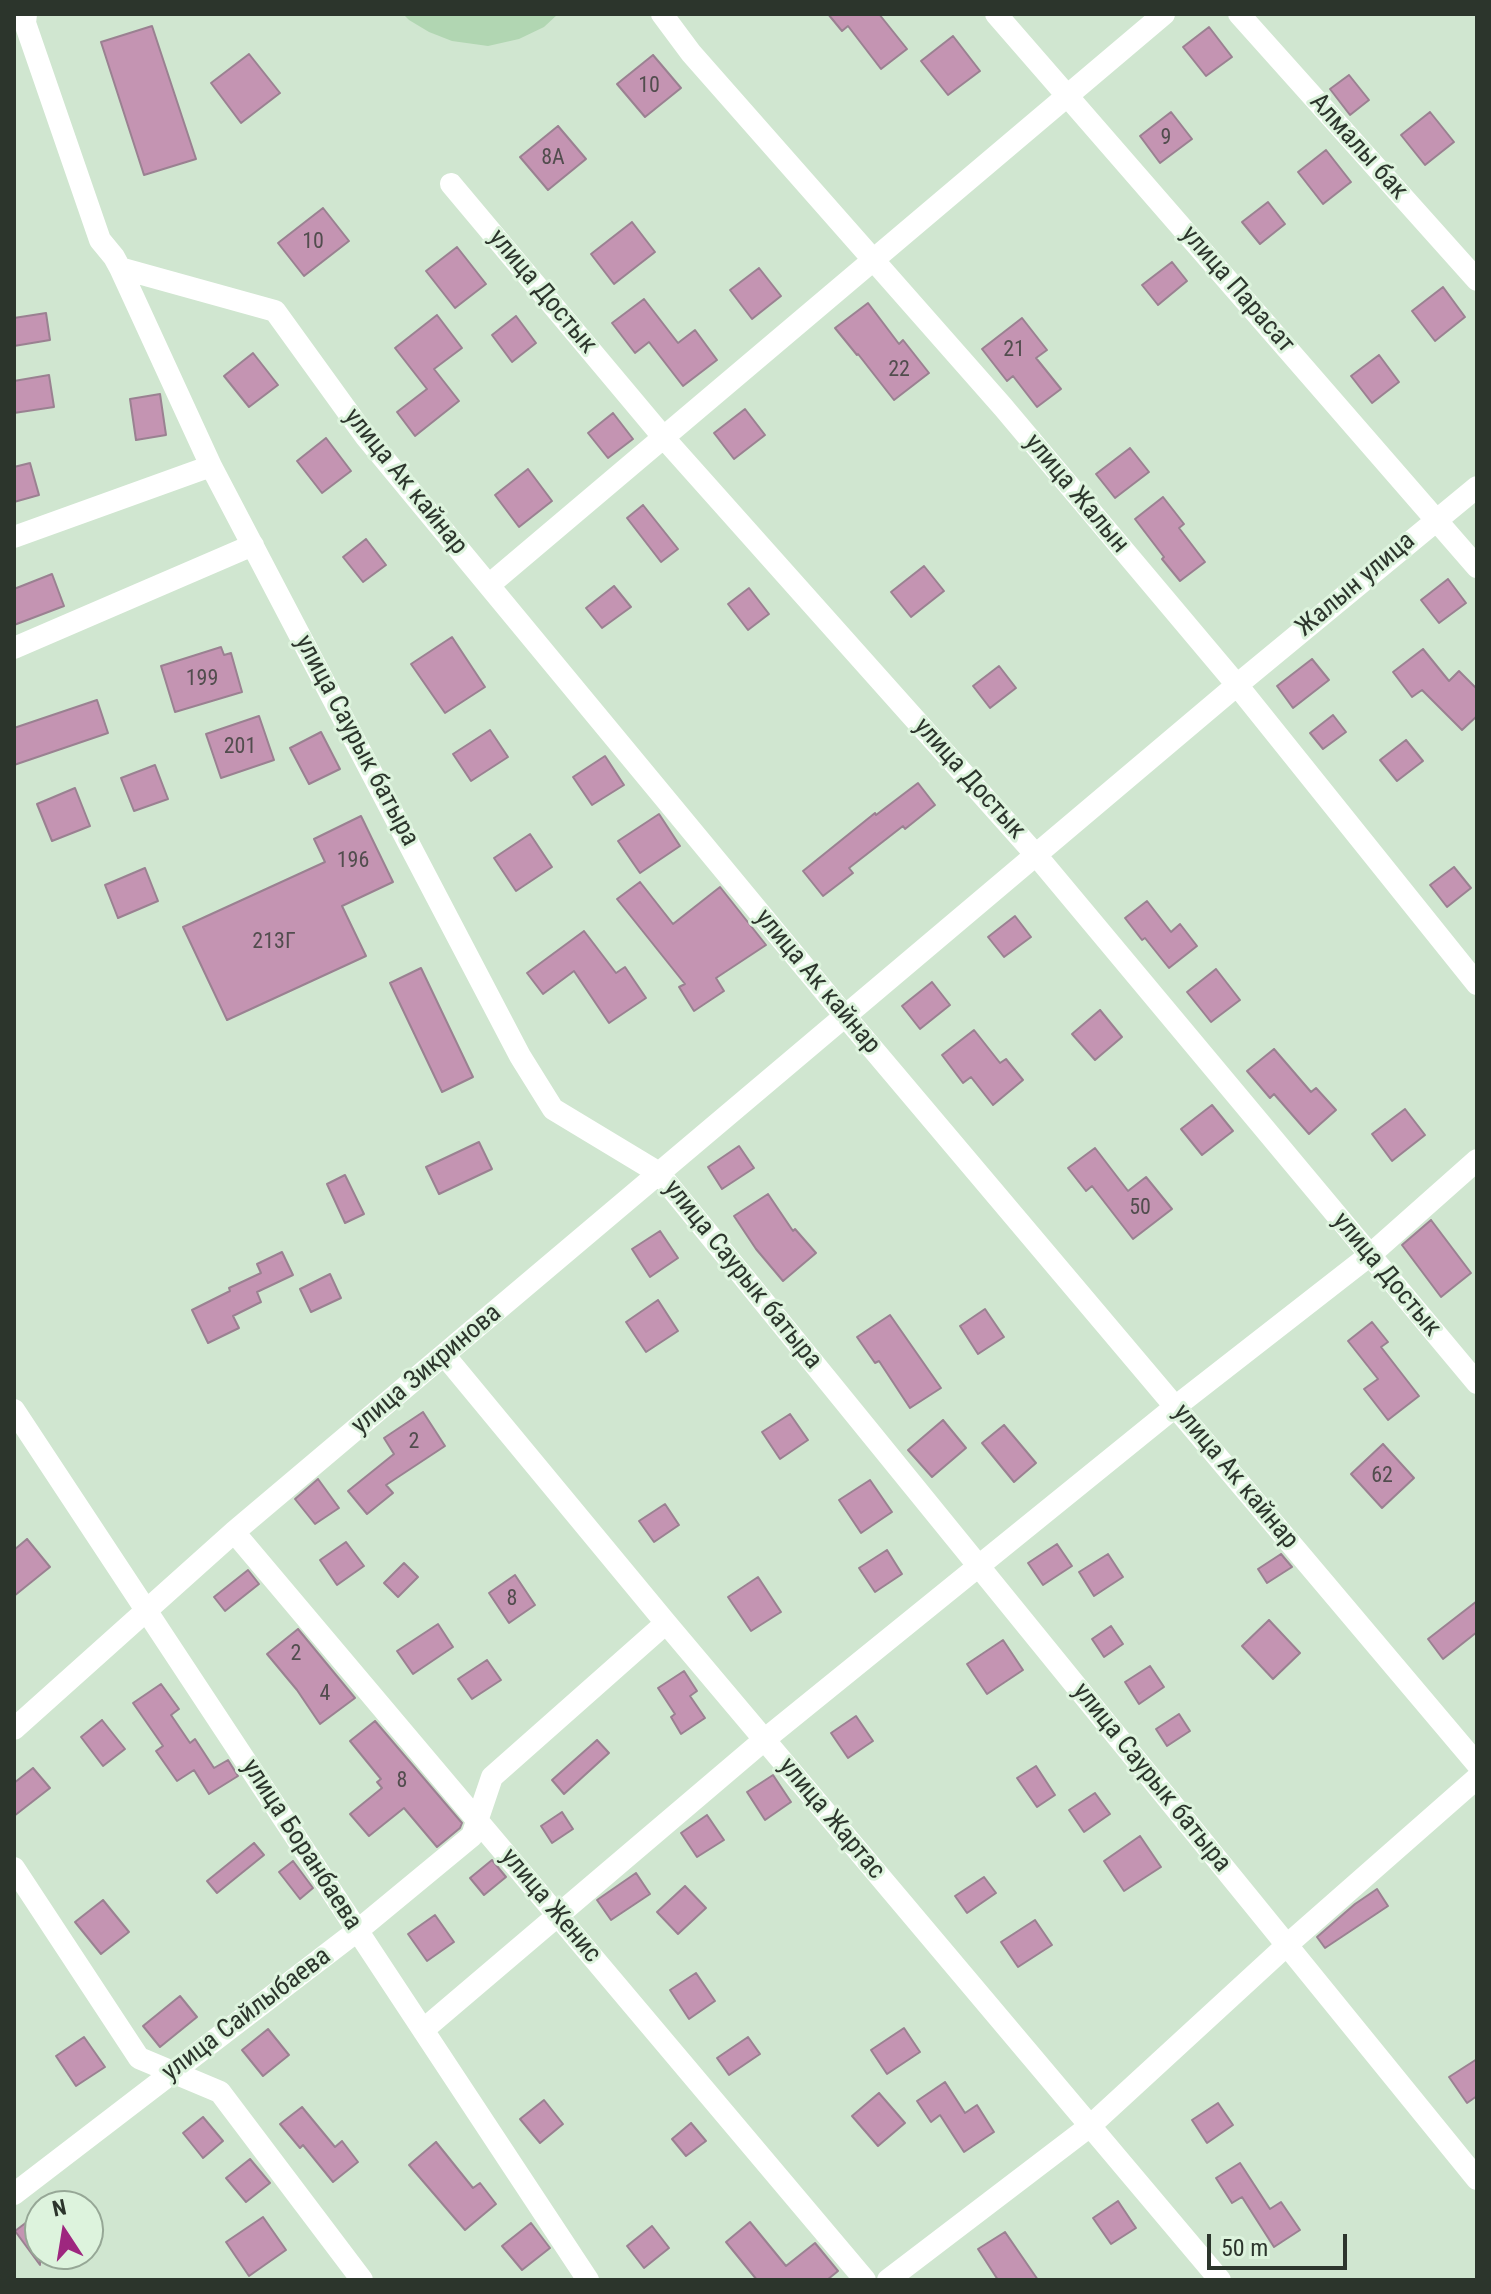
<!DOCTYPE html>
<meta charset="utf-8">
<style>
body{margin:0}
#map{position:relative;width:1491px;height:2294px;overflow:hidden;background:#d0e6d0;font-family:"Roboto Condensed",sans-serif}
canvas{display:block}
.frame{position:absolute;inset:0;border:16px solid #2c352c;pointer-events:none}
.north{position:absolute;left:24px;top:2190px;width:80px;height:80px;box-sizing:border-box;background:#ddf3dd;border:2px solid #96a796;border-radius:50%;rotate:348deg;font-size:22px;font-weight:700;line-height:32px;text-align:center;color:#2c352c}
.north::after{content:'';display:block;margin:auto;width:28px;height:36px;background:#9e277f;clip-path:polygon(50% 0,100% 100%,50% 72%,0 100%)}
.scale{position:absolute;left:1207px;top:2234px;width:140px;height:36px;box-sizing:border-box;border:4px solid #2c352c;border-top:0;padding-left:10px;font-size:24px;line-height:28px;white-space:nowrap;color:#2c352c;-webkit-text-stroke:6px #ddf3dd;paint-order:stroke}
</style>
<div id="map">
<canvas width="1491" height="2294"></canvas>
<div class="frame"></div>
<div class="north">N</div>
<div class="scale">50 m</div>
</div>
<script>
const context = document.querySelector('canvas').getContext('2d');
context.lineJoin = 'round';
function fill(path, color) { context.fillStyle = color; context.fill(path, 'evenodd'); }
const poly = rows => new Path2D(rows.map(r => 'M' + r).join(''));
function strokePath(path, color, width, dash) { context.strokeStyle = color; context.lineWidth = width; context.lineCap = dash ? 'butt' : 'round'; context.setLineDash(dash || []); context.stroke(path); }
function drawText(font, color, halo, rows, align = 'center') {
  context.font = font + ' "Roboto Condensed",sans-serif'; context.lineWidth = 6; context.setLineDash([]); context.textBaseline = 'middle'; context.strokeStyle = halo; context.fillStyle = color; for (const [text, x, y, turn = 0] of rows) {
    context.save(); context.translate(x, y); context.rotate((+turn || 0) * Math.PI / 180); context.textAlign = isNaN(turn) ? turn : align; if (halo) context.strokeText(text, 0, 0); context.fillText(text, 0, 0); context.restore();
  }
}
fill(poly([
 [403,14,558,14,544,27,519,39,488,46,452,41,429,32,409,20]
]), '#b1d6b2');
const building = poly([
 [828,14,879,14,907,49,881,69,848,26,842,31,828,14],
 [152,26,196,159,144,175,101,42,152,26],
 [1209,27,1232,57,1206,76,1183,47,1209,27],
 [953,36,980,71,948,95,921,61,953,36],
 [249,54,280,93,241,123,211,83,249,54],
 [653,55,681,88,645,117,617,84,653,55],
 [1349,75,1369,100,1350,115,1330,89,1349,75],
 [1171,112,1192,139,1160,163,1140,136,1171,112],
 [1430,112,1454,142,1425,165,1401,135,1430,112],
 [558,126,586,159,548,190,520,157,558,126],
 [1326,150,1351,182,1323,204,1298,172,1326,150],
 [1268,202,1285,224,1260,244,1242,222,1268,202],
 [323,208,349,241,304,276,278,243,323,208],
 [632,222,655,252,614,284,591,254,632,222],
 [457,247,486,284,455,308,426,271,457,247],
 [1172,262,1187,281,1158,305,1142,285,1172,262],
 [759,268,781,296,752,319,730,290,759,268],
 [1443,287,1465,317,1435,341,1412,311,1443,287],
 [644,299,678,343,695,330,717,360,683,386,649,342,635,353,612,323,644,299],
 [868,303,899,344,903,340,929,373,894,400,858,354,857,355,835,328,868,303],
 [46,313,50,340,14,346,14,318,46,313],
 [437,315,462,348,434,369,459,401,415,436,397,412,427,389,395,348,437,315],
 [516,316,536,343,512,362,492,335,516,316],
 [1022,318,1047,350,1036,358,1061,389,1037,407,1013,376,1007,381,982,349,1022,318],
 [253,353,278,385,249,407,224,376,253,353],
 [1379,355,1399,382,1372,403,1351,376,1379,355],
 [49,375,54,407,14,413,14,381,49,375],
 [160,394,166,435,136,440,130,399,160,394],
 [745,409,765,435,734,459,714,433,745,409],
 [613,413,633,439,608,458,588,433,613,413],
 [326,438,351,471,322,493,297,461,326,438],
 [1130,448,1149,472,1115,498,1096,474,1130,448],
 [30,463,39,495,14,502,14,467,30,463],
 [528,469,552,501,519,527,495,495,528,469],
 [1163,497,1184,524,1179,528,1205,562,1180,581,1162,559,1164,557,1135,519,1163,497],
 [643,505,678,549,661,562,627,518,643,505],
 [366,539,386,565,363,582,343,557,366,539],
 [924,566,944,591,911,617,891,592,924,566],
 [52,574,64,606,14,625,14,589,52,574],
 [1448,579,1466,603,1439,623,1421,600,1448,579],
 [614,586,631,607,602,628,586,608,614,586],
 [749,588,769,614,748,630,728,604,749,588],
 [452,637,485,687,445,713,411,664,452,637],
 [221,647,224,655,231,653,242,692,175,712,161,666,221,647],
 [1423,649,1449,681,1459,671,1477,689,1477,716,1462,730,1422,690,1412,697,1393,672,1423,649],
 [1312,659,1329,680,1293,708,1277,686,1312,659],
 [999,666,1016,688,990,708,973,686,999,666],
 [97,700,108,733,14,765,14,728,97,700],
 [1333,715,1346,732,1323,749,1310,733,1333,715],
 [259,716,274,760,221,778,206,734,259,716],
 [490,730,508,757,471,781,453,754,490,730],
 [321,732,340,769,309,784,290,748,321,732],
 [1406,740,1423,761,1397,781,1380,760,1406,740],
 [605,756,624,785,592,805,573,777,605,756],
 [155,765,168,799,134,811,121,778,155,765],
 [918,783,935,805,905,829,903,826,849,868,853,873,823,896,803,871,875,813,876,815,918,783],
 [75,788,90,826,52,841,37,804,75,788],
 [659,814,680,846,640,873,618,841,659,814],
 [361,816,393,882,342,906,366,956,227,1020,183,927,325,862,314,839,361,816],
 [530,834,552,867,516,891,494,858,530,834],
 [1454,867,1471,888,1447,907,1430,885,1454,867],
 [145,868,158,901,118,918,105,885,145,868],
 [640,882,673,924,720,887,766,945,716,978,724,991,694,1011,679,987,685,984,617,899,640,882],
 [1147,901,1171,932,1180,924,1197,946,1169,968,1145,938,1142,940,1125,918,1147,901],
 [1015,916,1031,937,1004,957,988,937,1015,916],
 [584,931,616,973,625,967,646,998,609,1023,574,971,543,994,527,973,584,931],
 [421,968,473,1077,442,1092,390,983,421,968],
 [1216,969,1240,1000,1211,1022,1187,992,1216,969],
 [932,982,950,1005,920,1029,902,1006,932,982],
 [1100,1010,1122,1037,1095,1060,1072,1034,1100,1010],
 [974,1030,1000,1063,1006,1059,1023,1080,993,1105,971,1077,963,1083,942,1055,974,1030],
 [1274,1049,1311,1092,1316,1088,1336,1110,1309,1134,1274,1094,1270,1098,1247,1071,1274,1049],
 [1212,1105,1233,1131,1202,1155,1181,1129,1212,1105],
 [1405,1109,1425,1135,1392,1161,1372,1134,1405,1109],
 [479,1142,492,1169,439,1194,426,1167,479,1142],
 [739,1146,754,1168,722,1189,708,1167,739,1146],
 [1095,1148,1128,1191,1146,1177,1172,1209,1133,1239,1092,1186,1086,1191,1068,1168,1095,1148],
 [345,1175,364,1214,345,1223,327,1184,345,1175],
 [768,1194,793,1231,795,1229,816,1253,783,1281,756,1249,734,1216,768,1194],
 [1431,1220,1471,1273,1441,1297,1402,1245,1431,1220],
 [660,1231,678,1258,650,1277,632,1249,660,1231],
 [282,1252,293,1275,257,1292,261,1302,233,1316,239,1328,208,1343,192,1310,230,1291,229,1288,261,1273,257,1264,282,1252],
 [330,1274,341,1298,311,1312,300,1289,330,1274],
 [658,1300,678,1331,646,1352,626,1322,658,1300],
 [985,1309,1004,1337,978,1354,960,1326,985,1309],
 [890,1315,941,1388,910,1408,879,1361,875,1363,857,1337,890,1315],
 [1372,1322,1388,1342,1381,1347,1419,1396,1388,1420,1364,1389,1378,1379,1348,1341,1372,1322],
 [423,1412,445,1446,386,1485,393,1493,367,1514,348,1491,394,1454,384,1438,423,1412],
 [790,1414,808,1440,780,1459,762,1432,790,1414],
 [943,1420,966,1448,932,1477,908,1450,943,1420],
 [1004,1425,1036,1463,1014,1482,982,1443,1004,1425],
 [1383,1444,1414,1478,1382,1508,1351,1474,1383,1444],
 [318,1479,339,1508,315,1524,295,1499,318,1479],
 [870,1480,892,1512,861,1533,839,1500,870,1480],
 [665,1504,679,1525,654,1542,639,1521,665,1504],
 [27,1539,50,1567,14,1596,14,1550,27,1539],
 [346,1542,364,1566,337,1585,320,1560,346,1542],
 [1057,1544,1072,1566,1043,1585,1028,1563,1057,1544],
 [887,1550,902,1574,875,1592,859,1568,887,1550],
 [1108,1554,1123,1577,1094,1596,1079,1572,1108,1554],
 [1281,1554,1292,1567,1267,1583,1258,1569,1281,1554],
 [404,1563,418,1577,398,1597,384,1583,404,1563],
 [248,1570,259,1584,225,1611,214,1597,248,1570],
 [515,1575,535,1605,509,1623,489,1593,515,1575],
 [758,1577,781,1612,751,1631,728,1597,758,1577],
 [1477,1601,1477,1632,1443,1659,1428,1639,1477,1601],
 [1269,1620,1300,1653,1273,1679,1242,1646,1269,1620],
 [438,1624,453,1647,413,1674,397,1651,438,1624],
 [1111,1626,1123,1644,1104,1657,1092,1639,1111,1626],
 [298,1629,355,1698,320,1724,297,1690,267,1654,298,1629],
 [1003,1640,1023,1670,987,1694,967,1664,1003,1640],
 [487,1660,501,1680,472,1699,458,1679,487,1660],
 [1150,1666,1164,1687,1139,1704,1125,1682,1150,1666],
 [684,1671,697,1691,690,1696,705,1718,681,1734,671,1717,675,1714,658,1688,684,1671],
 [161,1684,179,1709,171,1715,190,1743,195,1739,214,1768,228,1760,238,1776,209,1794,194,1770,177,1781,156,1751,163,1746,133,1703,161,1684],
 [1179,1714,1190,1731,1167,1746,1156,1729,1179,1714],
 [856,1716,873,1741,848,1758,831,1733,856,1716],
 [102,1720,125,1749,103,1766,81,1737,102,1720],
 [375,1721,462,1823,460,1828,437,1847,404,1808,369,1836,350,1814,382,1788,377,1782,381,1779,350,1741,375,1721],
 [597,1740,609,1753,564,1794,552,1780,597,1740],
 [1036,1766,1055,1795,1037,1807,1017,1778,1036,1766],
 [33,1768,50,1788,14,1816,14,1783,33,1768],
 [773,1775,791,1802,765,1820,747,1792,773,1775],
 [1095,1793,1110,1814,1084,1832,1069,1810,1095,1793],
 [562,1812,573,1829,552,1843,541,1826,562,1812],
 [707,1815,724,1840,697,1857,681,1833,707,1815],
 [1140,1836,1161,1867,1124,1891,1104,1861,1140,1836],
 [254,1843,264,1855,217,1893,207,1881,254,1843],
 [492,1860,506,1877,484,1895,470,1878,492,1860],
 [293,1861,313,1888,300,1899,279,1872,293,1861],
 [636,1873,650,1894,611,1920,597,1900,636,1873],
 [984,1877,996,1893,967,1913,955,1896,984,1877],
 [685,1886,706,1908,678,1934,657,1912,685,1886],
 [1377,1889,1388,1906,1325,1948,1317,1937,1355,1904,1377,1889],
 [103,1900,129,1932,101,1954,75,1922,103,1900],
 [435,1915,454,1942,427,1961,408,1934,435,1915],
 [1035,1920,1052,1945,1018,1967,1001,1942,1035,1920],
 [696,1973,715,2001,689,2019,670,1990,696,1973],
 [180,1996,197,2017,160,2047,143,2026,180,1996],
 [904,2028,920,2052,887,2074,871,2050,904,2028],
 [268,2029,289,2055,263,2076,242,2050,268,2029],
 [84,2037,105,2067,76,2086,56,2056,84,2037],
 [748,2037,760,2054,729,2075,717,2058,748,2037],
 [1477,2059,1477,2096,1467,2103,1449,2077,1477,2059],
 [945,2082,965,2113,977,2105,994,2132,964,2152,940,2115,931,2122,917,2101,945,2082],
 [879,2093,905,2123,878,2146,852,2116,879,2093],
 [544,2100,563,2124,540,2143,520,2119,544,2100],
 [1218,2103,1233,2125,1207,2143,1192,2120,1218,2103],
 [302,2107,335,2147,342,2141,358,2162,333,2182,303,2145,300,2148,280,2124,302,2107],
 [203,2117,223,2141,203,2158,183,2133,203,2117],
 [691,2123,706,2141,686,2156,672,2139,691,2123],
 [436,2142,473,2188,480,2183,496,2204,465,2230,409,2165,436,2142],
 [250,2159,270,2183,246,2202,226,2178,250,2159],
 [1240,2163,1270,2209,1281,2202,1300,2230,1274,2247,1242,2197,1232,2203,1216,2178,1240,2163],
 [1118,2201,1136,2228,1111,2244,1093,2218,1118,2201],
 [40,2212,40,2265,15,2231,40,2212],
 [263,2217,286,2250,249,2276,226,2242,263,2217],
 [750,2222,786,2266,815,2243,838,2271,827,2280,757,2280,726,2242,750,2222],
 [531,2223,550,2248,522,2270,502,2246,531,2223],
 [652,2226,669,2248,644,2268,627,2246,652,2226],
 [1005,2232,1038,2280,998,2280,978,2249,1005,2232]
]);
fill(building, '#c494b2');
strokePath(building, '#9a8191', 2);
strokePath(poly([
 [26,14,25,23,100,240,114,257,120,268,211,466,520,1056,553,1109,659,1173,1477,2179],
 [662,14,691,53,1003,407,1237,685,1477,984],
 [996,14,1477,567],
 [1239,14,1477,280],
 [451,184,664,438,1036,855,1477,1383],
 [120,268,275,311,366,437,845,1016,1477,1764],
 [14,537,211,466],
 [489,585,1164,14],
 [14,648,253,545],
 [445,1356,666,1623,1220,2280],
 [14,1410,588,2280],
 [234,1532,865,2280],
 [14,1729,234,1532,1237,685,1477,487],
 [14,1868,139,2058,220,2092,362,2280],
 [423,2030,764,1740,1175,1407,1370,1255,1477,1160],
 [14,2194,357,1931,472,1836,492,1777,666,1623],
 [888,2280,1090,2126,1287,1945,1477,1778]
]), '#fff', 22);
drawText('22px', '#524d4e', null, [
 ["10",649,86],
 ["9",1166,138],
 ["8А",553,158],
 ["10",313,242],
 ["21",1014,350],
 ["22",899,370],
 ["199",202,679],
 ["201",240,747],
 ["196",353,861],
 ["213Г",274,942],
 ["50",1140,1208],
 ["2",414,1442],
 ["62",1382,1476],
 ["8",512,1599],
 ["2",296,1654],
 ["4",325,1694],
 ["8",402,1781]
]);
drawText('26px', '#2c352c', '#ddf3dd', [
 ["Алмалы бак",1358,147,48],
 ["улица Парасат",1237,290,49],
 ["улица Достык",542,292,50],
 ["улица Ак кайнар",405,482,51],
 ["улица Жалын",1076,494,50],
 ["Жалын улица",1356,585,-40],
 ["улица Саурык батыра",356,741,62],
 ["улица Достык",969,779,48],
 ["улица Ак кайнар",817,982,50],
 ["улица Саурык батыра",742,1275,51],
 ["улица Достык",1386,1275,50],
 ["улица Зикринова",427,1370,-40],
 ["улица Ак кайнар",1235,1477,50],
 ["улица Саурык батыра",1151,1778,51],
 ["улица Жартас",831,1819,50],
 ["улица Боранбаева",301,1845,57],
 ["улица Женис",550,1906,50],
 ["улица Сайлыбаева",247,2015,-37]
]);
</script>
